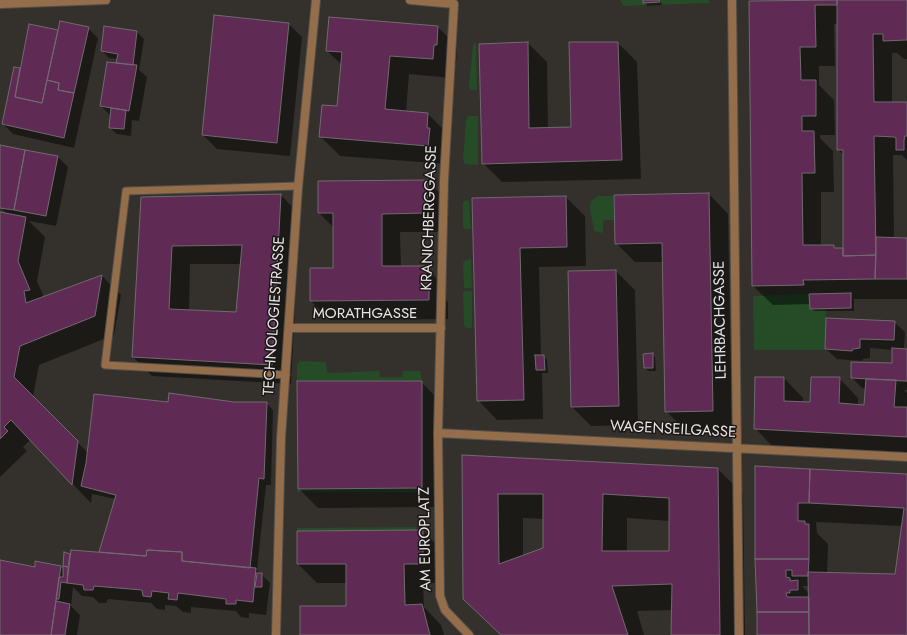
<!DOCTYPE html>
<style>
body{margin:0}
canvas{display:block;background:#34302c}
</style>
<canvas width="907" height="635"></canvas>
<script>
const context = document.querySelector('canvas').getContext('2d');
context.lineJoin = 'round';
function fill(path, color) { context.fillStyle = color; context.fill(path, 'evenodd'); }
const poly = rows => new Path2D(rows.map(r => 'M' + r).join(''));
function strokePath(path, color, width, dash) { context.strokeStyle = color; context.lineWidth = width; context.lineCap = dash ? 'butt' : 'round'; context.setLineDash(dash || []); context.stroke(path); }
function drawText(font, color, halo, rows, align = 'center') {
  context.font = font + ' Jost,sans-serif'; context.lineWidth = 3; context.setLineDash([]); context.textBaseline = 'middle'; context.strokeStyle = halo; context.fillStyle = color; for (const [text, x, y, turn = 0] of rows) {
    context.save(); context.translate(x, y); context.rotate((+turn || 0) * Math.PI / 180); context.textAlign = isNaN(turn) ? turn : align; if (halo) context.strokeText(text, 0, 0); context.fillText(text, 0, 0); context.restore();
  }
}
fill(poly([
 [620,0,709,0,709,3,624,6],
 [476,42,477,90,471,90,469,87,473,45],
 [468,116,478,116,478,165,465,164,463,160,466,120],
 [598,196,613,196,614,220,603,220,603,233,594,231,590,208,591,201],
 [469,200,471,229,464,229,463,225,463,203,464,201],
 [471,259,472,288,464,288,463,263,465,261],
 [465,291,472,291,472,328,466,328,464,325,463,293],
 [809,294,810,309,826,308,825,350,754,350,753,296],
 [300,361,326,362,327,373,379,371,380,377,402,377,403,371,420,371,422,381,297,381,297,364],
 [298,489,419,489,418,492,297,492],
 [415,527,416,530,297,531,297,528]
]), '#254b27');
fill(poly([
 [644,0,660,0,662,5,647,6],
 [907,1,907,59,904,59,897,53,892,53,892,103,907,103,907,160,902,155,893,155,894,238,907,239,907,299,854,299,854,311,814,311,811,308,811,304,773,305,753,286,750,2],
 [834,24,838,24,838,149,844,156,844,249,837,249,834,246,821,246,821,192,834,192,833,151,820,138,820,135,835,135,834,100,819,85,819,66,835,66],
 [289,24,302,37,290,156,217,149,203,135],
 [30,25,58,32,88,28,98,38,74,148,13,134,3,124,14,68,21,69],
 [438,27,457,47,456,64,453,64,452,78,409,74,406,112,428,114,447,133,447,164,340,156,320,136,338,107,342,65,327,51],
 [137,32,144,39,139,70,147,77,139,121,132,120,131,136,117,134,110,128,111,116,101,106,118,59,109,58,102,51],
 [528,43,547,62,548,129,572,128,618,43,637,62,641,179,502,182,483,163],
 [0,146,58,157,68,167,56,226,29,221,45,237,37,281,44,298,102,276,121,295,114,335,39,365,33,397,88,453,169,403,266,403,273,410,271,485,266,485,257,570,270,583,266,615,249,613,249,618,241,617,236,611,191,607,191,613,183,612,176,606,165,605,165,610,157,609,151,603,108,599,106,603,99,603,93,597,82,596,73,587,71,606,80,615,77,635,0,635,0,561,36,568,60,567,64,570,69,555,71,557,103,554,100,552,116,499,92,494,91,503,30,440,23,447,27,451,0,477,0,213,7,214,0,207],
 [93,488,121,495,120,497,93,490],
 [58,594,57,602,55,602],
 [427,181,447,200,444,232,400,232,401,267,425,267,444,286,444,298,448,302,448,319,330,320,311,301,334,269,334,228,319,213,319,182],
 [709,194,728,214,732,430,686,431,666,411,663,262,635,262,616,243],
 [281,195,300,215,291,384,152,376,133,357,142,198],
 [190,264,241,264,237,313,189,311],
 [566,197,585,216,586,266,539,267,541,356,547,359,548,373,542,373,543,419,497,420,478,400,473,199],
 [616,271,635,290,638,425,591,426,572,407],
 [894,322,905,332,904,349,907,350,907,380,891,379,891,381,907,382,907,390,904,390,907,393,907,455,774,448,755,428,784,378,803,398,803,403,811,403,839,378,858,398,858,405,865,406,866,389,862,388,852,378,893,364,893,350,870,348,870,358,863,359,862,361,837,359,826,349],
 [652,354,655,357,656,371,648,371,645,368],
 [298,382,421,382,440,401,441,507,318,508,299,489],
 [463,456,718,469,743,494,745,635,672,635,673,610,637,611,644,635,501,635],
 [523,518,544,519,544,549,523,556],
 [627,518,670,521,670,552,627,552],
 [756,467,907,475,907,635,758,635],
 [816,522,902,526,896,575,827,574,828,544,817,533],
 [802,586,809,586,810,594],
 [423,531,442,550,442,583,423,583,424,607,441,625,444,635,301,635,347,607,347,583,317,583,298,564]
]), '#0007');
const building = poly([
 [643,0,659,0,660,2,643,3,643,0],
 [837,0,907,0,907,40,883,41,883,34,873,34,874,102,907,102,907,136,905,136,904,140,904,150,896,150,896,138,894,137,874,136,876,255,843,256,843,150,837,150,837,0],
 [837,0,837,5,815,5,816,47,800,47,801,80,816,80,816,116,802,116,802,131,814,131,815,173,802,173,803,245,834,245,834,248,843,248,843,256,876,255,875,279,803,280,804,285,752,286,749,1,837,0],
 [214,15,289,23,277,143,202,135,214,15],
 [329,17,438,26,437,45,434,45,433,59,390,56,385,109,428,113,427,128,430,128,428,146,319,137,322,105,337,106,342,52,326,51,329,17],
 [60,21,89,27,74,93,58,90,59,83,47,80,60,21],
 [29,24,58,30,42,103,15,97,29,24],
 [104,26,137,31,133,65,116,63,118,54,101,51,104,26],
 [528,42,529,128,571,127,569,42,618,42,622,160,482,164,479,44,528,42],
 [107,62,137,65,129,111,100,106,107,62],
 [14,67,20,68,15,97,42,103,47,80,59,83,58,90,74,93,64,138,2,124,14,67],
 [111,108,126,110,124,129,109,128,111,108],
 [0,145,25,150,14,210,0,208,0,145],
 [25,150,58,156,46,216,14,210,25,150],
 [428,180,428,198,425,198,425,213,382,214,382,266,426,266,426,281,429,281,429,300,310,301,310,268,333,268,333,213,318,213,318,181,428,180],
 [709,193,713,411,665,412,662,243,615,244,614,195,709,193],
 [281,194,272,365,132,357,141,197,281,194],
 [242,245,236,312,169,309,172,246,242,245],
 [566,196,567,247,520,248,524,400,477,401,472,198,566,196],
 [0,212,26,217,18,261,30,290,24,291,26,303,102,275,95,316,20,346,14,377,78,441,72,485,11,420,4,427,8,431,0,439,0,212],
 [876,237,907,238,907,279,875,279,876,237],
 [616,270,619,406,571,407,568,271,616,270],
 [851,293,851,308,810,309,809,294,851,293],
 [826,318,895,321,894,340,860,339,860,348,853,349,852,351,825,349,826,318],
 [892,348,907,349,907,381,851,378,851,362,892,363,892,348],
 [653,353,653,368,644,368,643,354,653,353],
 [535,355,544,355,545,370,536,370,535,355],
 [755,377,784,377,784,401,810,402,811,377,840,377,839,403,864,405,866,379,896,380,894,407,907,407,907,437,754,429,755,377],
 [297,381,422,381,422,488,298,489,297,381],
 [169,393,234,402,267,402,264,479,259,478,250,568,182,561,182,552,147,550,146,556,99,552,116,495,81,486,86,463,94,394,168,402,169,393],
 [462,455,718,468,720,635,671,635,672,584,612,586,628,635,501,635,463,599,462,455],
 [498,494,543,494,543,548,499,564,498,494],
 [603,494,669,498,669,551,602,551,603,494],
 [755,466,810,469,809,503,798,503,798,521,805,521,805,524,809,524,809,559,755,559,755,466],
 [810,469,907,474,907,635,809,635,808,572,895,574,904,508,809,503,810,469],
 [423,530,423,564,404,564,405,605,422,604,430,635,300,635,300,606,346,606,346,564,297,564,297,531,423,530],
 [71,550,146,556,147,550,182,552,182,561,256,568,253,602,236,600,236,604,226,604,226,599,178,593,177,600,168,599,169,593,152,591,151,597,143,596,142,590,94,586,93,590,84,590,83,585,67,583,71,550],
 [64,552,70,554,68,567,63,566,64,552],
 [755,559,809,559,808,576,792,576,792,570,786,570,786,577,790,578,790,581,798,580,798,590,790,590,790,593,786,593,787,597,809,597,809,612,757,612,755,559],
 [0,560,35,567,35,561,61,566,51,635,0,635,0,560],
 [63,566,68,567,67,583,61,582,59,599,56,599,59,577,63,577,63,566],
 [257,573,262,573,262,587,255,587,257,573],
 [56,601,70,604,65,635,51,635,56,601],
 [757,612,809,612,809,635,757,635,757,612]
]);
fill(building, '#5f2b54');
strokePath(building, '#706a6e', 1);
const service = poly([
 [286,375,105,365,126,191,298,186]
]);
const minor = poly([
 [410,0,454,4,444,180,438,433,440,596,445,610,469,635],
 [732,0,739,635],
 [0,4,106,0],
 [289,328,441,328],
 [438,433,907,457],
 [276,635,281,438,298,188,316,0]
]);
strokePath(service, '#514d49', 9);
strokePath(minor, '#514d49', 10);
strokePath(service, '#946d4b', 7);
strokePath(minor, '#946d4b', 8);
drawText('15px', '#e7e4e2', '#1a1817', [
 ["KRANICHBERGGASSE",430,218,-88],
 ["MORATHGASSE",365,314],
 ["TECHNOLOGIESTRASSE",275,316,-86],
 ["LEHRBACHGASSE",721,320,-91],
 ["WAGENSEILGASSE",673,430,3],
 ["AM EUROPLATZ",426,539,-91]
]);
</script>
